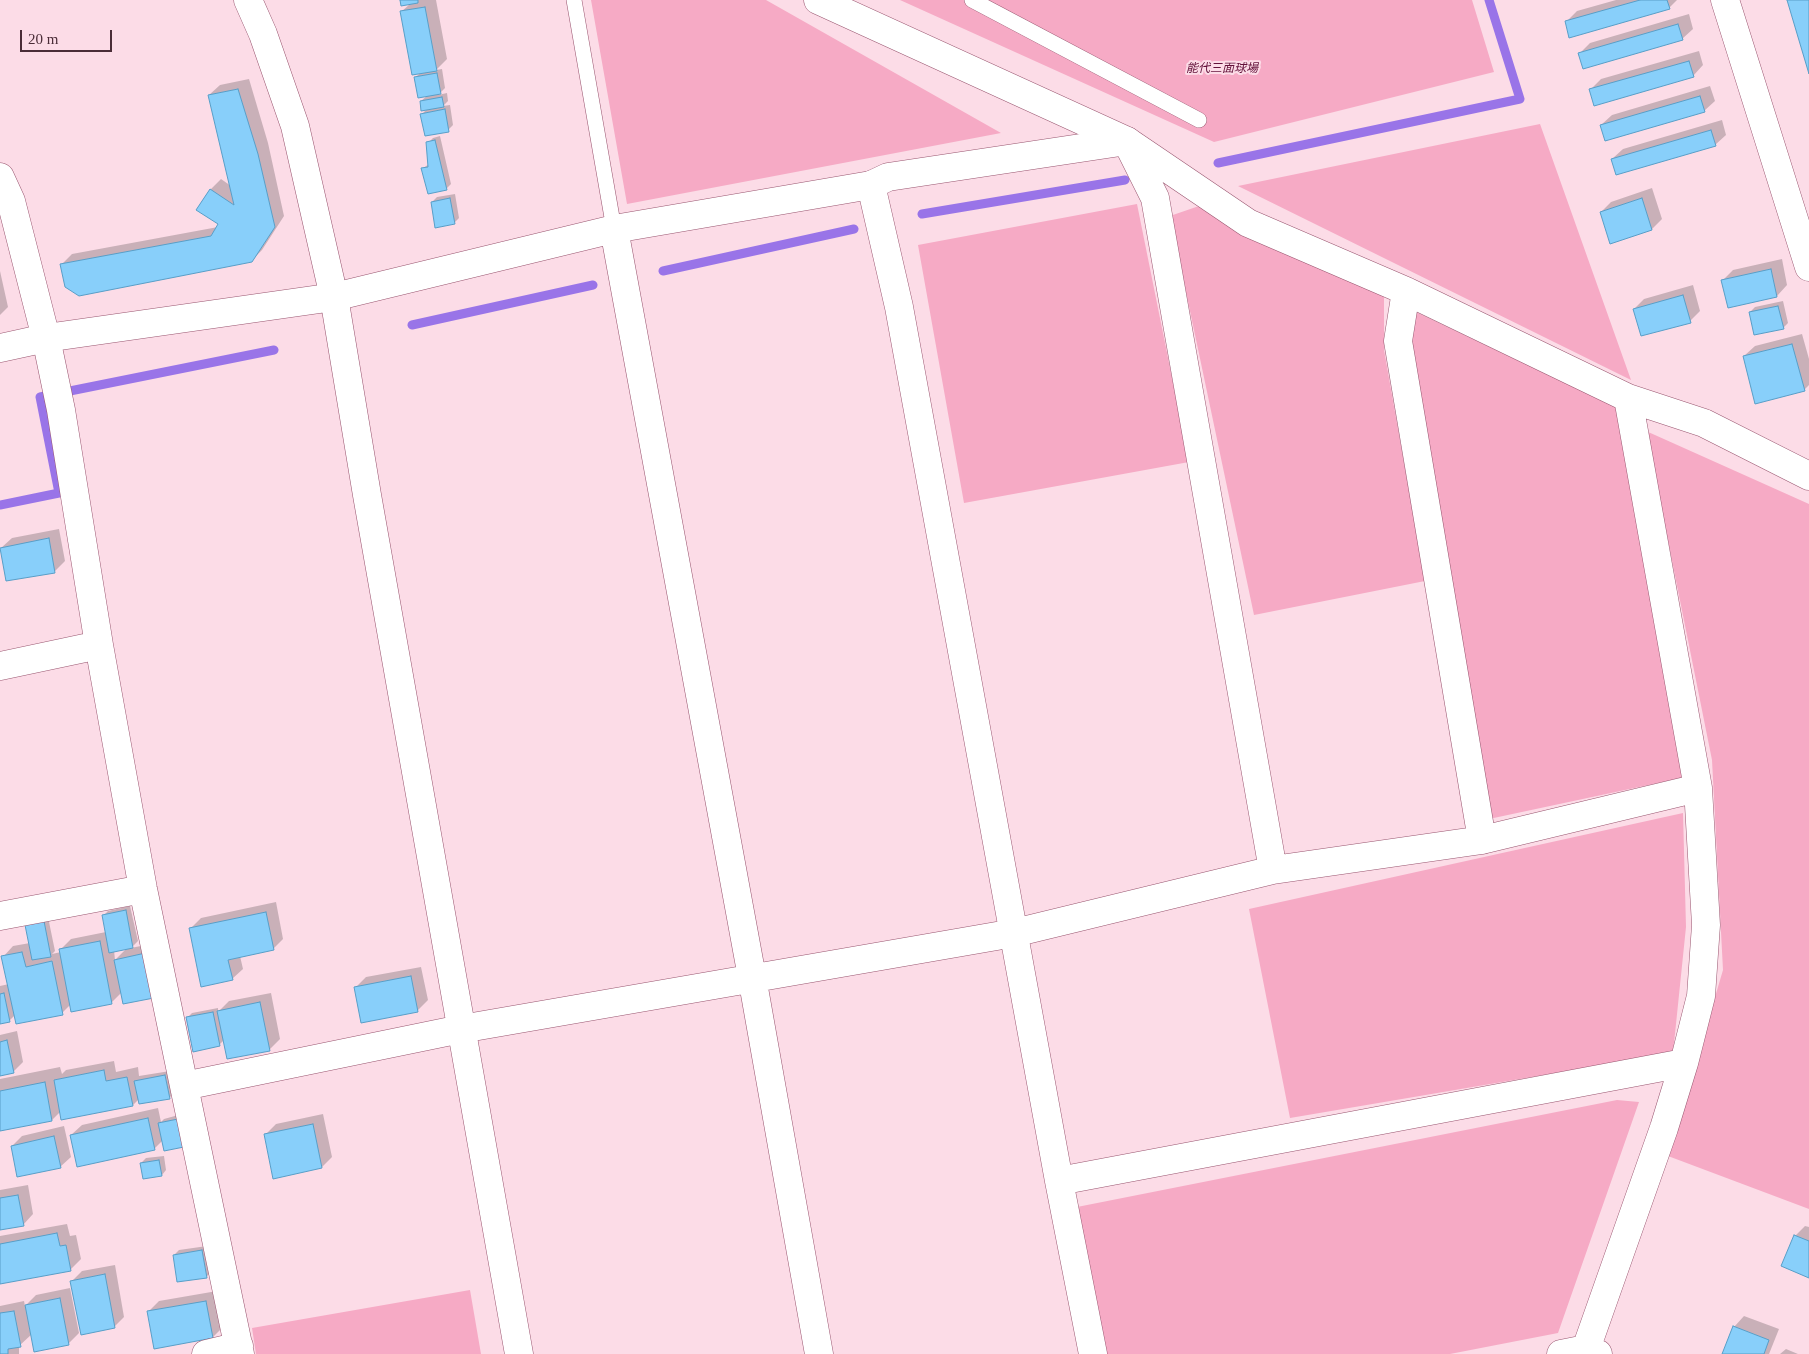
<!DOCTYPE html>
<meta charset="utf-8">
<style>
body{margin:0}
#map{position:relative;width:1809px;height:1354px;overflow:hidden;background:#fcdce7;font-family:"Times New Roman",serif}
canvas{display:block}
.scale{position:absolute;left:20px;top:30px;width:92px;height:22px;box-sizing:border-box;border:2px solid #4a2c37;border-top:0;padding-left:6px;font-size:15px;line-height:18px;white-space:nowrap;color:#4a2c37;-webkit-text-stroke:4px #fcdce7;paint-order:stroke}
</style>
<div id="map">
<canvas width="1809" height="1354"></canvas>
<div class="scale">20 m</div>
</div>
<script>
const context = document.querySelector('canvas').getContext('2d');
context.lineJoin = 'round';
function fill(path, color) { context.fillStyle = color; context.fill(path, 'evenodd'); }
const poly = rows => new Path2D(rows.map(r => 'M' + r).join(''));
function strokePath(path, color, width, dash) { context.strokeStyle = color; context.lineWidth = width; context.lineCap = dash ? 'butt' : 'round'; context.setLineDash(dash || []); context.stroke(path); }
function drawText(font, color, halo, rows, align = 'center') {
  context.font = font + ' "Times New Roman","Noto Sans JP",serif'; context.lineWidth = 4; context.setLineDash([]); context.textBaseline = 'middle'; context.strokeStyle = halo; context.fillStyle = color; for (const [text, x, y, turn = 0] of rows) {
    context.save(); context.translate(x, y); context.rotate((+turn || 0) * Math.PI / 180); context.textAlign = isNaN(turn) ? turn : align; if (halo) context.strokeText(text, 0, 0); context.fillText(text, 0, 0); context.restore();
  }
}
fill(poly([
 [591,0,766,0,1001,133,627,204],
 [900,0,1472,0,1494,72,1214,142],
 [1540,124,1631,380,1238,186],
 [1137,204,1189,462,964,503,918,245],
 [1199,206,1384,295,1384,350,1425,581,1254,615,1170,216],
 [1416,312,1618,408,1686,777,1489,819,1409,348],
 [1646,431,1809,504,1809,1209,1668,1156,1723,970,1712,760],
 [1683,813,1686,927,1673,1053,1290,1118,1249,909],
 [1617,1100,1639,1102,1558,1333,1450,1354,1096,1354,1077,1207],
 [470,1290,481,1354,256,1354,252,1328]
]), '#f6aac5');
fill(poly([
 [401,0,436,0,447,59,436,70,442,69,445,88,438,95,447,93,448,101,443,106,450,105,453,125,448,130,422,114,427,109,421,101,428,95,416,77,421,72,401,12,410,4],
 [1616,0,1677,0,1669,8,1566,22,1577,11],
 [1689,14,1693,29,1682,39,1580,53,1590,43],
 [1699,51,1703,65,1693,76,1590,90,1601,79],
 [249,79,268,143,284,216,262,250,251,261,62,264,72,254,218,227,219,224,197,209,211,189,221,179,231,186,209,95,220,85],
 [1710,86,1715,101,1704,111,1601,125,1612,115],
 [1722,120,1726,135,1715,145,1612,159,1623,149],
 [440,136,451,184,446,189,422,169,429,164,428,143,433,138],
 [1652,188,1662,219,1652,229,1601,212,1611,202],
 [455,194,459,218,454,223,432,202,437,197],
 [1782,259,1787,285,1777,296,1729,307,1723,280,1733,270],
 [0,271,8,307,0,315],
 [1693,285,1700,311,1690,321,1634,309,1644,299],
 [1783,301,1788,323,1783,328,1750,312,1755,307],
 [1802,334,1809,359,1809,385,1804,390,1744,356,1755,346],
 [59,529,65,561,55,571,1,548,12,538],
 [276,902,283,939,273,949,240,956,243,969,232,979,190,929,201,918],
 [130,906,138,941,131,948,160,942,122,992,111,1003,71,1004,62,1013,15,1015,9,1021,0,1023,0,986,9,984,3,957,13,946,30,943,27,926,48,917,55,951,52,954,61,952,61,949,71,939,106,932,103,916,108,911],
 [128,947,115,960,114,950],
 [421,967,428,1000,417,1011,355,988,366,977],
 [271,993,280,1039,269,1050,224,1040,219,1045,187,1018,192,1013,218,1008,218,1012,229,1001],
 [17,1031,23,1062,13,1072,0,1075,0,1035],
 [114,1061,116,1072,138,1067,139,1076,170,1071,174,1093,169,1098,139,1099,133,1105,61,1111,52,1120,0,1130,0,1079,60,1067,62,1074,66,1070],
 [158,1108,161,1122,164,1119,182,1114,163,1140,154,1149,71,1135,82,1125],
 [323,1114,332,1157,322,1167,266,1134,276,1124],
 [64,1126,71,1157,60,1167,12,1146,22,1136],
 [164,1156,166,1170,162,1175,141,1163,146,1158],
 [28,1185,33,1214,23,1225,0,1229,0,1190],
 [67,1224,70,1236,76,1235,81,1259,70,1270,0,1283,0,1236],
 [1805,1226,1809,1227,1809,1276,1795,1236],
 [207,1246,211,1272,206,1277,174,1255,179,1250],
 [115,1265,124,1317,114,1327,72,1281,82,1271],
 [70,1288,79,1333,68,1344,32,1334,19,1346,19,1354,0,1354,0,1306,24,1301,25,1306,36,1295],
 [217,1291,223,1327,213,1337,148,1312,159,1301],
 [1744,1316,1779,1329,1769,1354,1723,1354,1734,1327],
 [1786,1349,1798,1354,1780,1354]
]), '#0003');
strokePath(poly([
 [1218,163,1520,99,1489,0],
 [922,214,1125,180],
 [663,271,854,229],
 [412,325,593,285],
 [0,505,59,493,40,397,274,350]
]), '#9974e8', 9);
const building = poly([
 [400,0,418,0,418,3,401,6,400,0],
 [1640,0,1667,0,1670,9,1569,38,1565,21,1640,0],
 [1787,0,1809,0,1809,74,1787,0],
 [425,7,437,71,412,75,400,11,425,7],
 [1678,24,1683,40,1583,69,1578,53,1678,24],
 [1689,61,1694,77,1594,106,1589,89,1689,61],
 [437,73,441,94,418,98,414,77,437,73],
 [238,89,258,154,275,227,252,262,79,296,65,287,60,264,211,236,218,224,196,210,210,189,234,205,208,95,238,89],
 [1700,96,1705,112,1605,141,1600,125,1700,96],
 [442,97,444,107,421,111,420,101,442,97],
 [445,109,449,132,425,136,420,114,445,109],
 [1711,130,1716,146,1616,175,1611,159,1711,130],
 [435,140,447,190,428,194,421,168,428,167,426,142,435,140],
 [450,198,455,224,435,228,431,202,450,198],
 [1642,198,1652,230,1610,244,1600,212,1642,198],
 [1771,269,1777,297,1728,308,1721,280,1771,269],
 [1683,295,1691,323,1641,336,1633,309,1683,295],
 [1778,306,1784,329,1754,335,1749,312,1778,306],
 [1792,344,1805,391,1755,404,1743,356,1792,344],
 [49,538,55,573,6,581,0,548,49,538],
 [126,910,133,948,109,953,102,915,126,910],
 [266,912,274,950,228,960,233,980,201,987,189,928,266,912],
 [44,921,51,957,32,960,25,925,44,921],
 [100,941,112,1004,71,1012,59,949,100,941],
 [22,952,26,967,52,961,63,1015,16,1024,1,956,22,952],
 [150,952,159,997,123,1004,114,960,150,952],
 [411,976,418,1012,361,1023,354,987,411,976],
 [4,993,10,1022,0,1024,0,994,4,993],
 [260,1002,270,1051,227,1059,217,1011,260,1002],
 [213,1012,220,1046,193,1052,186,1017,213,1012],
 [7,1040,14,1073,0,1076,0,1042,7,1040],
 [104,1070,106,1081,127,1077,133,1106,61,1120,54,1080,104,1070],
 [165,1075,170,1099,139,1104,134,1081,165,1075],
 [45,1082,52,1121,0,1131,0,1091,45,1082],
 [148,1118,155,1150,77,1167,70,1135,148,1118],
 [178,1119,184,1147,164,1151,158,1123,178,1119],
 [313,1124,322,1168,273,1179,264,1134,313,1124],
 [54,1136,61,1168,17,1177,11,1146,54,1136],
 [159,1160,162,1176,143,1179,140,1163,159,1160],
 [18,1195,24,1226,0,1230,0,1198,18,1195],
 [57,1233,60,1246,66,1245,71,1271,0,1284,0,1244,57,1233],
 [1794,1235,1809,1241,1809,1278,1781,1266,1794,1235],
 [202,1250,207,1278,177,1282,173,1255,202,1250],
 [105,1274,115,1328,81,1335,70,1281,105,1274],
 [60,1298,69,1345,34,1352,25,1305,60,1298],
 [206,1301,213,1338,154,1349,147,1311,206,1301],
 [14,1311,21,1347,8,1349,8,1354,0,1354,0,1313,14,1311],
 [1733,1326,1769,1340,1764,1354,1722,1354,1733,1326]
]);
fill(building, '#88cffa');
strokePath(building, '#589ec7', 1);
const service = poly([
 [574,0,614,229],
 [972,0,1199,120]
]);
const minor = poly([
 [818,0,1127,141,1248,223,1406,291,1628,398,1704,423,1809,476],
 [1127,142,1155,198,1273,870],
 [0,177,11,201,46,338,61,410,99,645,143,889,184,1086,461,1029,1014,933,1273,870,1482,840,1698,788],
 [871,185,899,307,1059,1181,1093,1354],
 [614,229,752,977,819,1354],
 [1406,291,1398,341,1482,840],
 [0,666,99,645],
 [0,916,143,889],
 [184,1086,240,1354],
 [1059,1181,1684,1063],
 [1586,1349,1664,1128,1684,1063,1701,996,1706,925,1698,788,1628,398],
 [206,1354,239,1346],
 [1561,1354,1586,1349,1598,1354]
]);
const tertiary = poly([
 [248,0,263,34,295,126,334,297,367,495,519,1354],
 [1725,0,1809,267],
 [0,348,46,338,334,297,614,229,871,185,888,177,1127,141]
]);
strokePath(service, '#995670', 16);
strokePath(minor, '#995670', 29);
strokePath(tertiary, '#995670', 29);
strokePath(service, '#fff', 15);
strokePath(minor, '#fff', 28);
strokePath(tertiary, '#fff', 28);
drawText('italic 12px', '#63113a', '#fcdce7', [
 ["能代三面球場",1222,69]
]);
</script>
